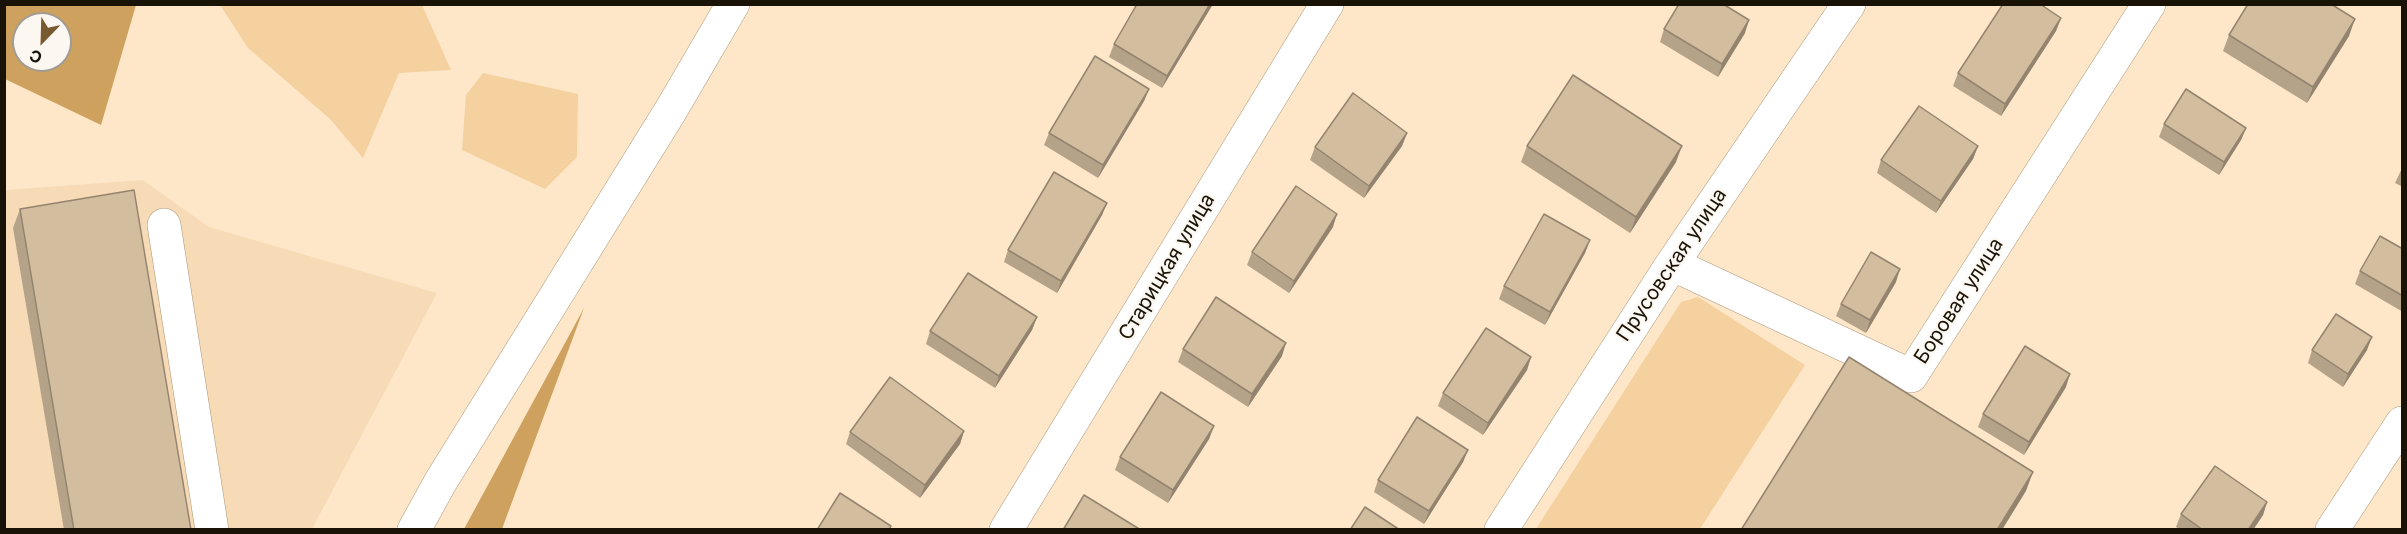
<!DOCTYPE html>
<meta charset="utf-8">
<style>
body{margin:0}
#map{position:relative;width:2407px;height:534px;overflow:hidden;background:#fee7c9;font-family:Inter,sans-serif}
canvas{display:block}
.frame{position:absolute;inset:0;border:6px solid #191207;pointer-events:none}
.north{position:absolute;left:12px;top:12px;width:60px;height:60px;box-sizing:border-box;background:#fcf7f1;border:2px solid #a19b93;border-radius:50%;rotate:203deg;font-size:16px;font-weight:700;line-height:24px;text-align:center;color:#191207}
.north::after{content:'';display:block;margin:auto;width:21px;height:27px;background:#785a2e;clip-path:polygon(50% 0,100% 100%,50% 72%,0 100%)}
</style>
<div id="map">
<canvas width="2407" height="534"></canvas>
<div class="frame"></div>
<div class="north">С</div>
</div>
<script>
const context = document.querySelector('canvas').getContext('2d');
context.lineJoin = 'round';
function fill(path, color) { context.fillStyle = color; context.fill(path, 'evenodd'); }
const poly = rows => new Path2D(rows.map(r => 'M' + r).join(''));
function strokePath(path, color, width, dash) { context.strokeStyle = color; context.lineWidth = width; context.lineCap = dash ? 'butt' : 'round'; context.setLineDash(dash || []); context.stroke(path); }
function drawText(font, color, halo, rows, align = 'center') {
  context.font = font + ' Inter,sans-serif'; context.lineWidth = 4.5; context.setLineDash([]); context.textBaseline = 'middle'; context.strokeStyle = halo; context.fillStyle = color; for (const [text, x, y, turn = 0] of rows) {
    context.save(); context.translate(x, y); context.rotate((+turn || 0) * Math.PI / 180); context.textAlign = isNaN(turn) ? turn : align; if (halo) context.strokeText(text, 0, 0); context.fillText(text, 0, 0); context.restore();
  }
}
fill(poly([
 [143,180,209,227,437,293,312,529,5,530,5,190]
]), '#f6dbb6');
fill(poly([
 [220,5,422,5,451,70,399,73,363,158,330,119,248,48],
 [483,73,578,94,577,157,545,189,462,150,466,95],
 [1698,297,1805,365,1700,529,1536,529,1681,302]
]), '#f5d1a0');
fill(poly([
 [5,4,136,5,101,125,5,79],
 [24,24,60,24,60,60,24,60],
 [584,308,502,529,464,529]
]), '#cea15e');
const minor = poly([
 [164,225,212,530],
 [1672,264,1911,376,2149,4],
 [414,530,441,481,671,110,733,4],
 [1006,530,1327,4],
 [1501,530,1672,264,1849,4],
 [2332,530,2402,423]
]);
strokePath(minor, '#ad987b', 34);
strokePath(minor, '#fff', 33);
fill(poly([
 [1137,4,1213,4,1162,88,1109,57,1114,44],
 [2061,18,2056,31,2001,116,1953,86,1958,73],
 [1664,29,1745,33,1718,77,1660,42],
 [2229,35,2349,36,2307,103,2223,51],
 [1149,89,1144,101,1098,178,1044,145,1049,133],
 [2164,124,2246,128,2241,140,2219,175,2159,137],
 [1407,133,1402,146,1364,198,1310,160,1315,147],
 [1527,146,1676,162,1630,233,1521,162],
 [1978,146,1973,159,1936,213,1877,173,1881,160],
 [2403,166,2403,187,2395,183],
 [1107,203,1102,215,1057,293,1004,262,1008,250],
 [20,209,191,530,64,530,13,228],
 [1333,227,1289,293,1247,265,1252,252],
 [1590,240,1585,253,1545,325,1499,299,1504,286],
 [2403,249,2403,312,2355,284,2360,271],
 [1896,282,1866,333,1836,316,1841,304],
 [1037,317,1032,330,995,388,926,344,930,331],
 [1183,349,1282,356,1248,407,1178,362],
 [2312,350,2367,350,2343,387,2308,363],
 [1531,357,1527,370,1483,435,1438,406,1443,393],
 [2066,387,2024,455,1978,427,1983,414],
 [1214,426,1209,439,1168,503,1115,470,1120,457],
 [964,431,960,444,920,498,846,444,850,432],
 [1468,450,1463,462,1424,524,1374,492,1378,480],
 [2267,502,2263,515,2253,530,2180,530,2176,527,2181,514]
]), '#b5a389');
fill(poly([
 [1210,4,1213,4,1162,88,1167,76],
 [2061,18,2056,31,2001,116,2005,104],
 [2355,19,2349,36,2307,103,2313,87],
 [1749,20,1745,33,1718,77,1722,64],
 [1149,89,1144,101,1098,178,1103,165],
 [2246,128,2241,140,2219,175,2224,162],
 [1407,133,1402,146,1364,198,1369,186],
 [1682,146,1676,162,1630,233,1636,217],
 [1978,146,1973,159,1936,213,1941,201],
 [1107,203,1102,215,1057,293,1061,281],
 [1337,214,1333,227,1289,293,1294,281],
 [1590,240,1585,253,1545,325,1550,312],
 [1900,269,1896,282,1866,333,1870,320],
 [1037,317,1032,330,995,388,999,376],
 [2372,337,2367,350,2343,387,2348,374],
 [1286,343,1282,356,1248,407,1252,394],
 [1531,357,1527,370,1483,435,1488,423],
 [2070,374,2066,387,2024,455,2029,442],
 [1214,426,1209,439,1168,503,1173,490],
 [964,431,960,444,920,498,925,485],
 [1468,450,1463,462,1424,524,1429,511],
 [2033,472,2026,491,2002,530,1997,530],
 [2267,502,2263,515,2253,530,2248,530]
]), '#94846f');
const building = poly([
 [1137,4,1210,4,1167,76,1114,44,1137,4],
 [1679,4,1723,4,1749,20,1722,64,1664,29,1679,4],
 [2003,4,2040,4,2061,18,2005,104,1958,73,2003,4],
 [2248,4,2331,4,2355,19,2313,87,2229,35,2248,4],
 [1095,56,1149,89,1103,165,1049,133,1095,56],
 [1573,75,1682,146,1636,217,1527,146,1573,75],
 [2186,89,2246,128,2224,162,2164,124,2186,89],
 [1353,93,1407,133,1369,186,1315,147,1353,93],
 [1919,106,1978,146,1941,201,1881,160,1919,106],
 [1054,172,1107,203,1061,281,1008,250,1054,172],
 [1296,186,1337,214,1294,281,1252,252,1296,186],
 [134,190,191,530,74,530,20,209,134,190],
 [1544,214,1590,240,1550,312,1504,286,1544,214],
 [2380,236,2403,249,2403,296,2360,271,2380,236],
 [1871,252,1900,269,1870,320,1841,304,1871,252],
 [968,273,1037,317,999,376,930,331,968,273],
 [1216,297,1286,343,1252,394,1183,349,1216,297],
 [2336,314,2372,337,2348,374,2312,350,2336,314],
 [1486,328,1531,357,1488,423,1443,393,1486,328],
 [2025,346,2070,374,2029,442,1983,414,2025,346],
 [1849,357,2033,472,1997,530,1741,530,1849,357],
 [890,377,964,431,925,485,850,432,890,377],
 [1161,392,1214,426,1173,490,1120,457,1161,392],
 [1417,417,1468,450,1429,511,1378,480,1417,417],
 [2215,466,2267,502,2248,530,2203,530,2181,514,2215,466],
 [840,493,891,526,889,530,817,530,840,493],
 [1084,495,1141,530,1063,530,1084,495],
 [1365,507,1400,530,1350,530,1365,507]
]);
fill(building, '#d3bd9f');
strokePath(building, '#94846f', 1.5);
drawText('20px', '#191207', '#fcf7f1', [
 ["Прусовская улица",1672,265,-56],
 ["Старицкая улица",1167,267,-59],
 ["Боровая улица",1959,301,-57]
]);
</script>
